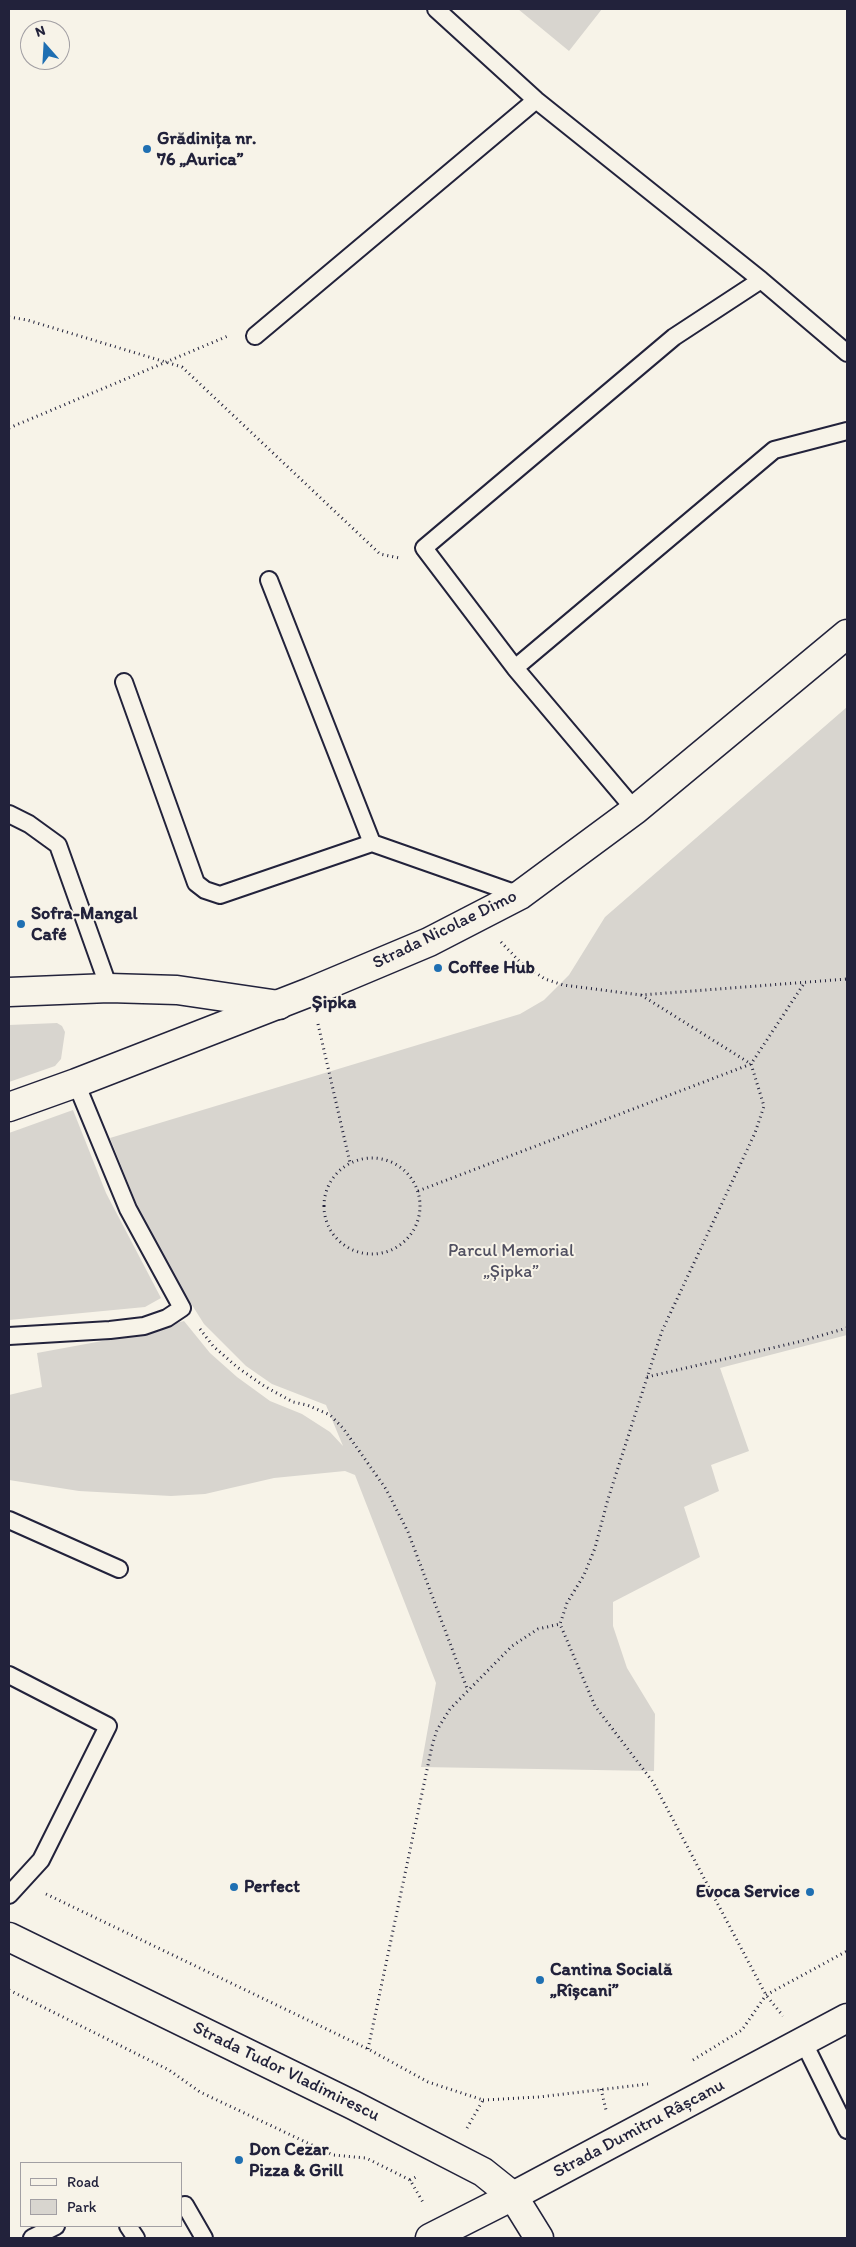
<!DOCTYPE html>
<meta charset="utf-8">
<style>
body{margin:0}
#map{position:relative;width:856px;height:2247px;overflow:hidden;background:#f7f3e8;font-family:Itim,sans-serif}
canvas{display:block}
.frame{position:absolute;inset:0;border:10px solid #22223b;pointer-events:none}
.legend{position:absolute;left:20px;top:2162px;width:162px;height:65px;box-sizing:border-box;background:#f7f3e8;border:1px solid #a29fa3;margin:0;padding:6px 9px;list-style:none;font-size:15px;color:#22223b}
.legend li{display:flex;align-items:center;gap:10px;height:25px}
.legend b{width:25px;border:1px solid #a29fa3}
.north{position:absolute;left:20px;top:20px;width:50px;height:50px;box-sizing:border-box;background:#f7f3e8;border:1px solid #a29fa3;border-radius:50%;rotate:341deg;font-size:14px;font-weight:700;line-height:20px;text-align:center;color:#22223b}
.north::after{content:'';display:block;margin:auto;width:18px;height:22px;background:#1f6fb2;clip-path:polygon(50% 0,100% 100%,50% 72%,0 100%)}
</style>
<div id="map">
<canvas width="856" height="2247"></canvas>
<div class="frame"></div>
<ul class="legend">
<li><b style="height:6px;background:#f7f3e8"></b>Road</li>
<li><b style="height:14px;background:#d8d5cf"></b>Park</li>
</ul>
<div class="north">N</div>
</div>
<script>
const context = document.querySelector('canvas').getContext('2d');
context.lineJoin = 'round';
function fill(path, color) { context.fillStyle = color; context.fill(path, 'evenodd'); }
const poly = rows => new Path2D(rows.map(r => 'M' + r).join(''));
function strokePath(path, color, width, dash) { context.strokeStyle = color; context.lineWidth = width; context.lineCap = dash ? 'butt' : 'round'; context.setLineDash(dash || []); context.stroke(path); }
function drawText(font, color, halo, rows, align = 'center') {
  context.font = font + ' Itim,sans-serif'; context.lineWidth = 4; context.setLineDash([]); context.textBaseline = 'middle'; context.strokeStyle = halo; context.fillStyle = color; for (const [text, x, y, turn = 0] of rows) {
    context.save(); context.translate(x, y); context.rotate((+turn || 0) * Math.PI / 180); context.textAlign = isNaN(turn) ? turn : align; if (halo) context.strokeText(text, 0, 0); context.fillText(text, 0, 0); context.restore();
  }
}
fill(poly([
 [518,9,602,9,569,51],
 [847,707,847,1335,720,1368,749,1451,711,1465,719,1491,684,1507,700,1557,613,1602,613,1626,627,1668,655,1714,654,1771,421,1767,436,1683,355,1475,345,1471,274,1478,205,1494,171,1496,79,1491,9,1480,9,1395,42,1387,37,1353,113,1339,184,1321,210,1353,237,1377,270,1401,302,1414,330,1432,343,1446,326,1405,272,1384,246,1366,204,1324,151,1240,110,1138,520,1014,544,1000,569,975,605,917],
 [57,1023,62,1026,65,1032,61,1059,55,1066,9,1082,9,1025],
 [73,1110,106,1193,161,1298,145,1307,9,1320,9,1133]
]), '#d8d5cf');
const service = poly([
 [436,9,536,100,761,280,847,353],
 [255,336,536,100],
 [269,580,372,843,520,895],
 [515,668,774,450,847,431],
 [124,682,196,883,205,890,220,895,372,843],
 [635,810,515,668,424,548,674,337,761,280],
 [9,814,29,824,58,845,109,988],
 [9,1336,110,1330,144,1326,167,1318,182,1308,128,1209,76,1083],
 [9,1520,119,1569],
 [9,1675,108,1726,41,1860,9,1895],
 [803,2041,847,2130],
 [185,2205,204,2238],
 [128,2226,136,2238],
 [32,2238,56,2226]
]);
const minor = poly([
 [9,992,109,988,177,990,279,1005],
 [430,2238,513,2196]
]);
const tertiary = poly([
 [513,2196,847,2018]
]);
const secondary = poly([
 [9,1107,76,1083,310,992,429,942,520,895,635,810,847,634],
 [9,1937,353,2105,483,2172,513,2196,539,2238]
]);
strokePath(service, '#22223b', 20);
strokePath(minor, '#22223b', 31);
strokePath(tertiary, '#22223b', 31);
strokePath(secondary, '#22223b', 31);
strokePath(poly([
 [9,317,27,320,182,367,380,554,399,558],
 [9,428,228,336],
 [501,942,521,963,545,979,563,985,641,995,847,979],
 [641,995,751,1064,764,1106,755,1133,662,1331,608,1499,595,1548,584,1575,567,1603,560,1624,595,1706,653,1782,766,1995,783,2016],
 [318,1024,350,1163],
 '324 1206a48 48 0 1 1 96 0a48 48 0 1 1-96 0Z',
 [418,1191,751,1064,805,982],
 [200,1329,213,1346,237,1367,264,1386,293,1402,307,1405,330,1415,343,1428,386,1489,408,1532,468,1691],
 [647,1377,802,1341,847,1328],
 [46,1894,368,2049,428,2082,483,2100,467,2128],
 [9,1990,169,2070,200,2092,333,2155,366,2158,410,2180,424,2204],
 [368,2049,432,1746,437,1730,450,1709,512,1646,538,1629,560,1624],
 [693,2060,742,2030,766,1995,847,1951],
 [601,2089,606,2110],
 [483,2100,539,2097,648,2084],
 [410,2180,418,2176]
]), '#22223b', 3, [1, 4]);
strokePath(service, '#f7f3e8', 16);
strokePath(minor, '#f7f3e8', 28);
strokePath(tertiary, '#f7f3e8', 28);
strokePath(secondary, '#f7f3e8', 28);
for (const [x, y, r, color] of [
 [147,149,5,"#1f6fb2"],
 [21,924,5,"#1f6fb2"],
 [438,968,5,"#1f6fb2"],
 [234,1887,5,"#1f6fb2"],
 [810,1892,5,"#1f6fb2"],
 [540,1980,5,"#1f6fb2"],
 [239,2160,5,"#1f6fb2"]
]) { const dot = new Path2D(); dot.arc(x, y, r, 0, 2 * Math.PI); context.fillStyle = color; context.fill(dot); strokePath(dot, '#f7f3e8', 2); }
drawText('bold 18px', '#22223b', '#f7f3e8', [
 ["Grădinița nr.",157,139],
 ["76 „Aurica”",157,160],
 ["Sofra-Mangal",31,914],
 ["Café",31,935],
 ["Coffee Hub",448,968],
 ["Perfect",244,1887],
 ["Evoca Service",800,1892,"right"],
 ["Cantina Socială",550,1970],
 ["„Rîșcani”",550,1991],
 ["Don Cezar",249,2150],
 ["Pizza & Grill",249,2171]
], 'left');
drawText('18px', '#22223b', '#f7f3e8', [
 ["Strada Nicolae Dimo",445,930,-26],
 ["Strada Tudor Vladimirescu",286,2072,26],
 ["Strada Dumitru Râșcanu",639,2129,-28]
]);
drawText('18px', '#504f60', '#f7f3e8', [
 ["Parcul Memorial",511,1251],
 ["„Șipka”",511,1272]
]);
drawText('bold 19px', '#22223b', '#f7f3e8', [
 ["Șipka",334,1003]
]);
</script>
